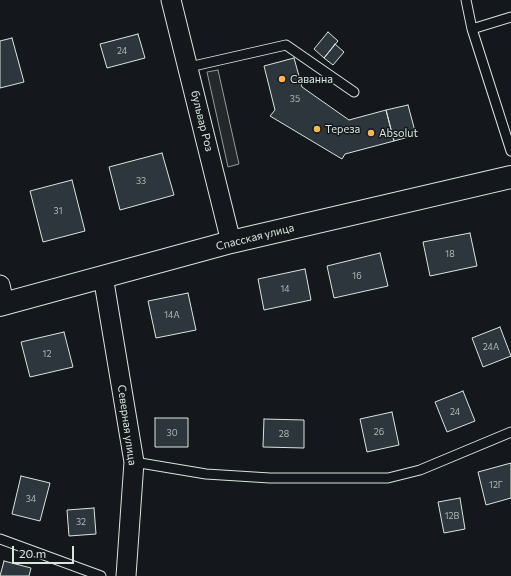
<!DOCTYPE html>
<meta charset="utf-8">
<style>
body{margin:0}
#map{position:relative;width:511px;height:576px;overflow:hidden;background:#14181c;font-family:Commissioner,sans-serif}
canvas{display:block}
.scale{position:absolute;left:12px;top:546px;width:62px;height:18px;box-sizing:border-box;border:2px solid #d8e6dc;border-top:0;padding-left:5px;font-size:12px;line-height:14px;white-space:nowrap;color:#d8e6dc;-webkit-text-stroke:3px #14181c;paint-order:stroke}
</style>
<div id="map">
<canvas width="511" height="576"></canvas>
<div class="scale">20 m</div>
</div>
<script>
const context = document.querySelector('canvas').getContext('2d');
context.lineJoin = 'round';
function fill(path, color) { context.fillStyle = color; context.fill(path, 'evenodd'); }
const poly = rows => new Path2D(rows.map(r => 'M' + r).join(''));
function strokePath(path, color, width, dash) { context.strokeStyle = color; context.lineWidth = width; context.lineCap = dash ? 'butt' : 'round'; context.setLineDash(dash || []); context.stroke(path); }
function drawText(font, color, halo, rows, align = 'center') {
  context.font = font + ' Commissioner,sans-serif'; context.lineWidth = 3; context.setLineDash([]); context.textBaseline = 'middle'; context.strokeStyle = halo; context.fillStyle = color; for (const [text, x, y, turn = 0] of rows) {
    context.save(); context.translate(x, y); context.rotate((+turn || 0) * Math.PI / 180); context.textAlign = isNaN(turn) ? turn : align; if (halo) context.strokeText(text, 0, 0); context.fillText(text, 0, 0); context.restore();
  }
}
const parking = poly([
 [218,70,239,164,228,167,207,72,218,70]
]);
fill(parking, '#24282b');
strokePath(parking, '#939e99', 1);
const building = poly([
 [328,32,338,41,324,58,314,49,328,32],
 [138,34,145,58,107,68,100,44,138,34],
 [12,38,24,82,0,88,0,41,12,38],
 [335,44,344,52,333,65,324,58,335,44],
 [294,58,302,87,349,120,386,110,394,141,345,154,342,159,270,116,275,110,264,66,294,58],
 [408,105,416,135,394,141,386,110,408,105],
 [162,153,174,195,120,210,109,167,162,153],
 [72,180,85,231,43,242,30,191,72,180],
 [470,233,477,266,430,276,423,242,470,233],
 [380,253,388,286,334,298,327,266,380,253],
 [305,269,311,300,264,310,258,279,305,269],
 [188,293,196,330,156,338,148,301,188,293],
 [500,327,511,356,483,367,472,338,500,327],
 [64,332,73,367,30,377,21,342,64,332],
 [463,391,475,421,447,432,435,402,463,391],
 [392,412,399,445,367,452,360,419,392,412],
 [155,418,188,418,188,447,155,447,155,418],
 [264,419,304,420,304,448,263,447,264,419],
 [511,463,511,498,486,505,478,472,511,463],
 [21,476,50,483,40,521,12,514,21,476],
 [460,498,465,529,444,533,438,502,460,498],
 [94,508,96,534,69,536,67,510,94,508],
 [4,561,31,568,29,576,0,576,4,561]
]);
fill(building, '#2c363c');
strokePath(building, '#d8e6dc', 1);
const service = poly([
 [466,0,472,29,511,151],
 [472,29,511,17],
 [189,67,286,45,354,92],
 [134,462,206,474,270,478,388,478,420,470,511,432],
 [0,539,101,576]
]);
const minor = poly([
 [171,0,231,242],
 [103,276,134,462,126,576],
 [0,285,4,303]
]);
const tertiary = poly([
 [0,305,231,242,511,177]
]);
strokePath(service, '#d8e6dc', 11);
strokePath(minor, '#d8e6dc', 21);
strokePath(tertiary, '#d8e6dc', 24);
strokePath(service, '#14181c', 9);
strokePath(minor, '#14181c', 19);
strokePath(tertiary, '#14181c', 22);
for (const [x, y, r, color] of [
 [282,79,4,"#ffb74d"],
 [317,129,4,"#ffb74d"],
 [371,133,4,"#ffb74d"]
]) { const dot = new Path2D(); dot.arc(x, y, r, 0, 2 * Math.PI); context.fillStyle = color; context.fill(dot); strokePath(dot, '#14181c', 1.5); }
drawText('9px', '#adbab4', null, [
 ["24",122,51],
 ["35",295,99],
 ["33",141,181],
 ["31",58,211],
 ["18",450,254],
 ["16",357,276],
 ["14",285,289],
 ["14А",172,315],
 ["24А",491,347],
 ["12",47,354],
 ["24",455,412],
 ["26",379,432],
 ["30",172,433],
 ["28",284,434],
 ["12Г",496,485],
 ["34",31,499],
 ["12В",452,516],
 ["32",81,522]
]);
drawText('11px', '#d8e6dc', '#14181c', [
 ["Саванна",290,79],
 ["Тереза",325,129],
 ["Absolut",379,133]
], 'left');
drawText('11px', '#d8e6dc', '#14181c', [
 ["бульвар Роз",202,121,76],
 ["Спасская улица",255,237,-14],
 ["Северная улица",127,425,82]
]);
</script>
